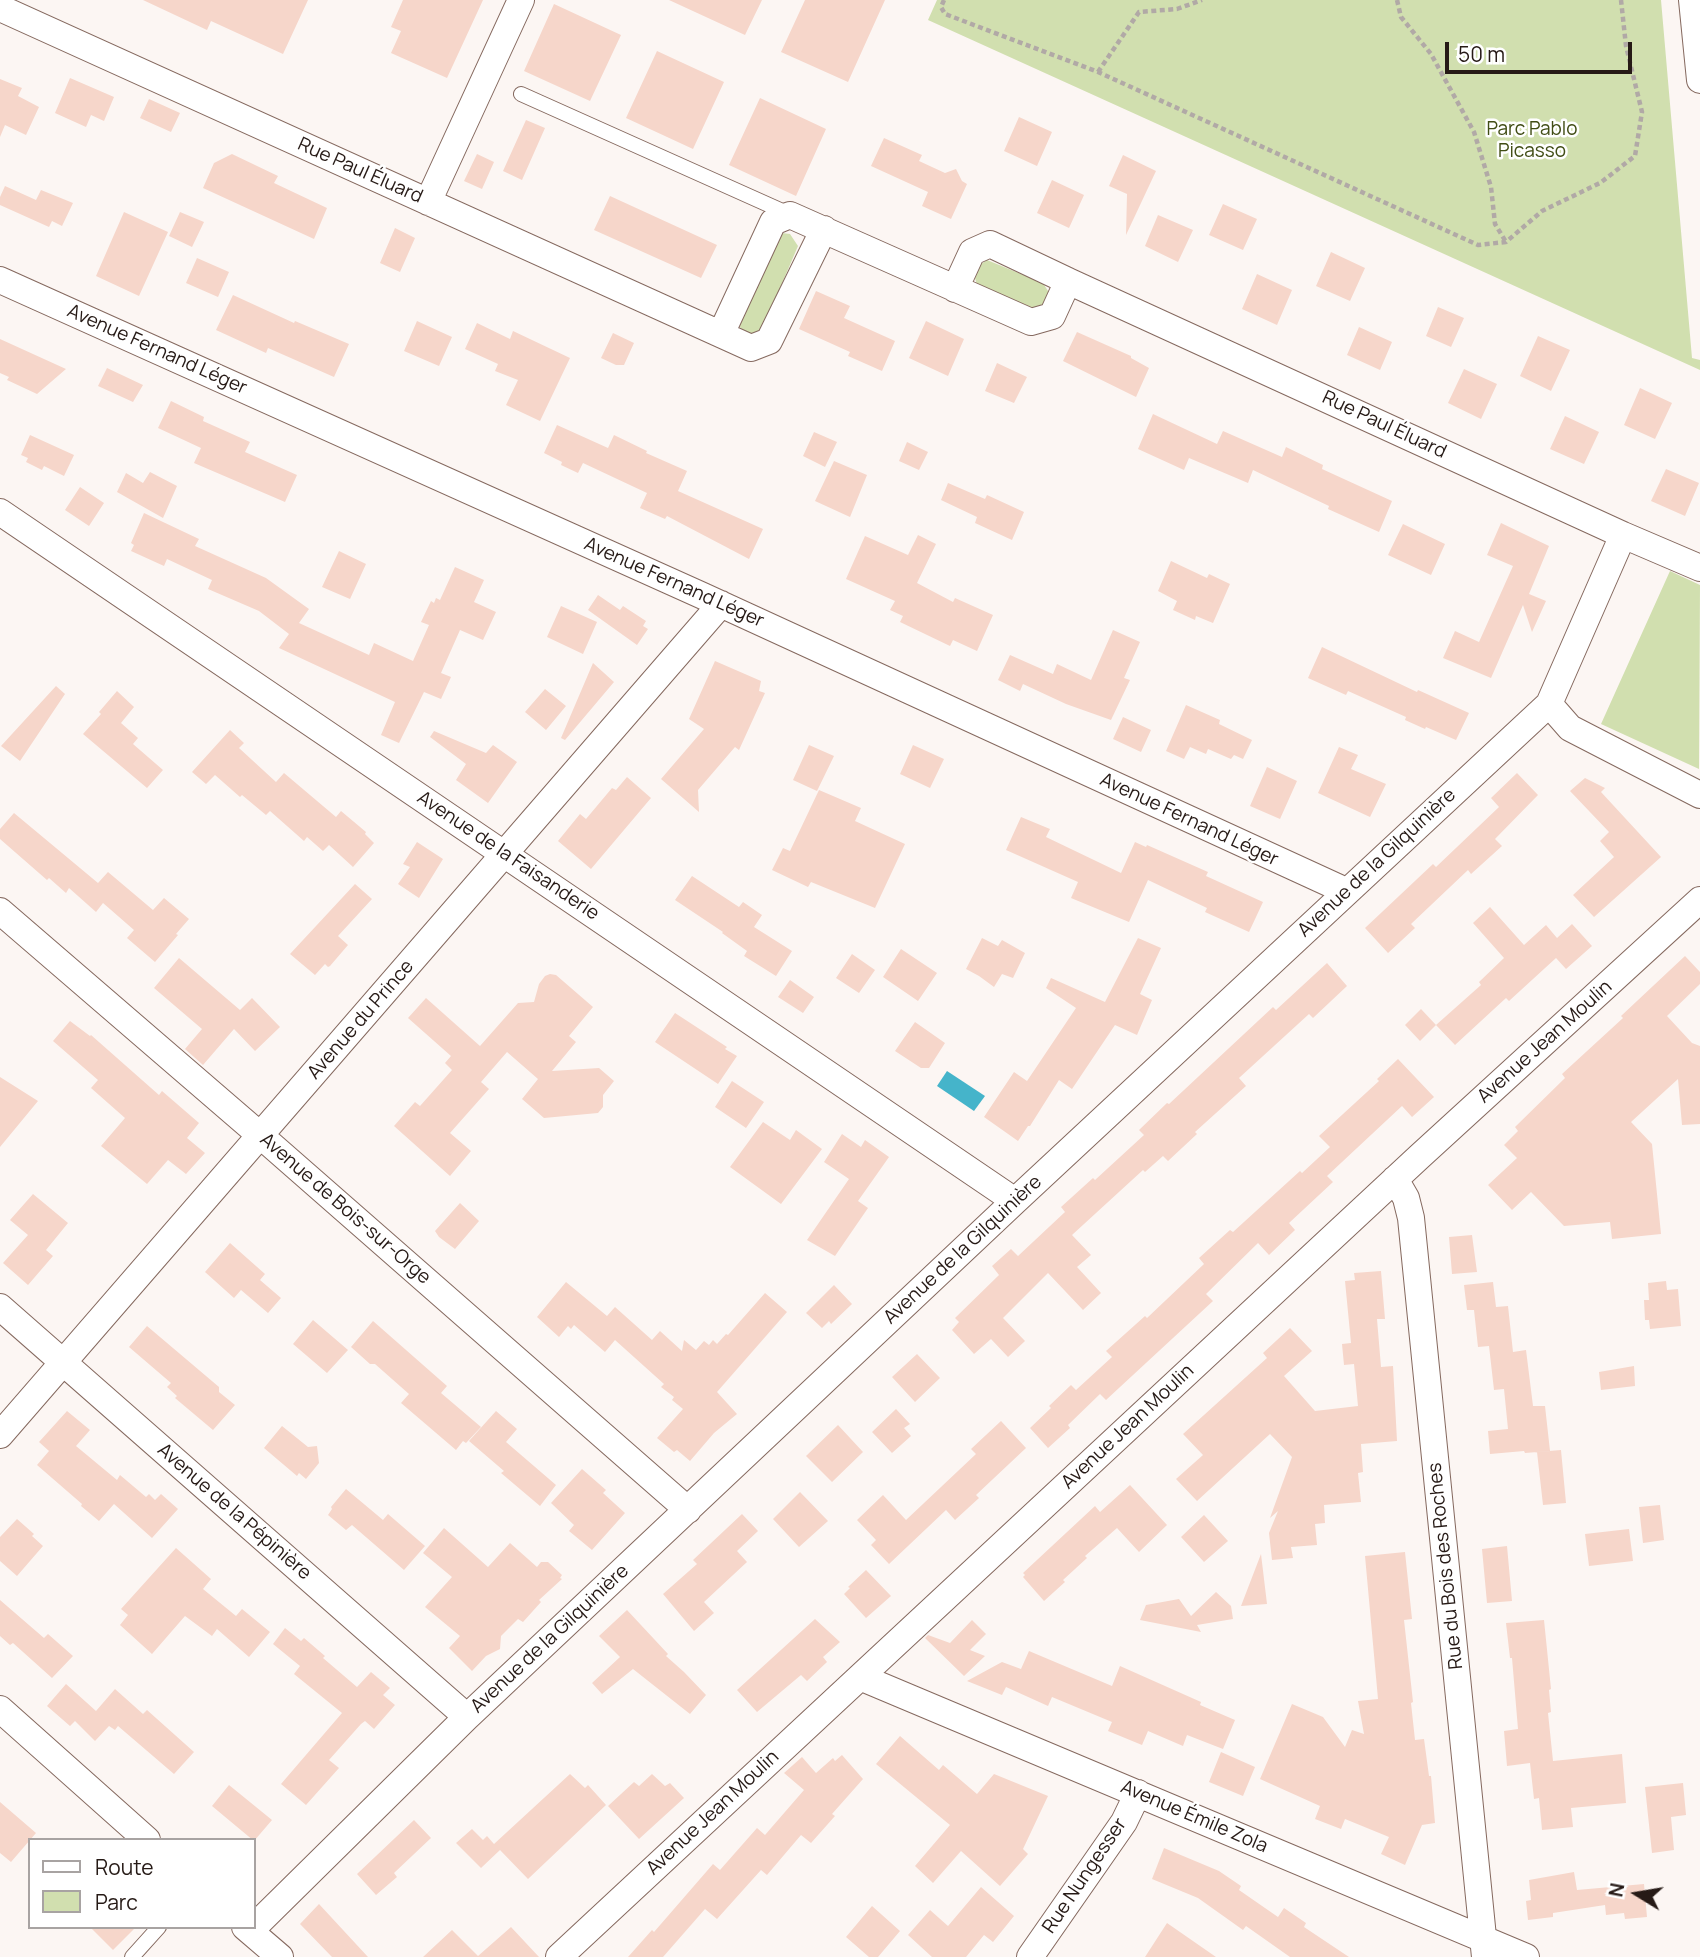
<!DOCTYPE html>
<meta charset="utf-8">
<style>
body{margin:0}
#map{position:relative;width:1700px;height:1957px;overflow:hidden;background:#fcf6f3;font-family:Manrope,sans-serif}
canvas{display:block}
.legend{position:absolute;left:28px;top:1838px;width:228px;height:91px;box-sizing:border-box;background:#fff;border:2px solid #a8a3a2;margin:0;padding:9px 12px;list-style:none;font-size:21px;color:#261a16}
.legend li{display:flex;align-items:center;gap:14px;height:35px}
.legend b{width:35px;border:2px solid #a8a3a2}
.north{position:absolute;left:1602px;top:1859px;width:70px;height:70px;-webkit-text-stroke:5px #fff;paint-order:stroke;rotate:281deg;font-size:19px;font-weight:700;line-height:28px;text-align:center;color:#261a16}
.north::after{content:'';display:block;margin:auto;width:24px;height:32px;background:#261a16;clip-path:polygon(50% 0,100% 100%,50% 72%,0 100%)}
.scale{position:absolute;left:1445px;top:42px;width:187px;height:32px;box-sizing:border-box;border:4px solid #261a16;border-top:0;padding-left:9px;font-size:21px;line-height:24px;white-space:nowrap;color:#261a16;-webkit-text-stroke:5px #fff;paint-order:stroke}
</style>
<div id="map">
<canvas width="1700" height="1957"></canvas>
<ul class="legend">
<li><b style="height:9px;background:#fff"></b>Route</li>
<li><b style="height:19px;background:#d1dfaf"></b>Parc</li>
</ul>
<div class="north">N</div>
<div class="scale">50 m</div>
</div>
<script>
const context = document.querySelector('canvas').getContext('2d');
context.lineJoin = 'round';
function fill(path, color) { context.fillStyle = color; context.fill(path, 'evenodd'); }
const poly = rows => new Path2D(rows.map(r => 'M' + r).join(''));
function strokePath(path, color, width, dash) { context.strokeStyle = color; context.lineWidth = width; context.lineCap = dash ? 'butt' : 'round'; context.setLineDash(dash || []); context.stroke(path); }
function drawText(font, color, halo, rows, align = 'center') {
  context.font = font + ' Manrope,sans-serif'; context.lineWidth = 5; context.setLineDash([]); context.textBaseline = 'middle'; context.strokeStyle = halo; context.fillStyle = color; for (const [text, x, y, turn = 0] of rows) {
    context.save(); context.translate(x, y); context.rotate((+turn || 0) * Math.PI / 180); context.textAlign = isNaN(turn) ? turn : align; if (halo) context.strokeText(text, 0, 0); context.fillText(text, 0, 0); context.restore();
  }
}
fill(poly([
 [937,0,1661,0,1692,358,1700,360,1700,370,928,20],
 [782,233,790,234,798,246,763,328,756,333,746,334,740,327,740,317],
 [987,260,1043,283,1048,291,1048,301,1034,310,977,285,975,278,981,264],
 [1670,571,1700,585,1699,769,1601,724]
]), '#d1dfaf');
fill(poly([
 [947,1071,985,1096,974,1111,937,1086]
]), '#45b4ca');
fill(poly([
 [143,0,308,0,283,54,211,21,207,30],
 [403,0,483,0,447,78,391,53,401,31,391,27],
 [669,0,762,0,745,35],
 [805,0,885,0,848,82,781,52],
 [554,4,621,35,590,101,524,71],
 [657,51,724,82,693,149,626,118],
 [70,78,114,97,104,121,91,115,86,127,55,113],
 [0,79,22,88,18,96,39,107,26,135,5,125,0,137],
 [760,98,826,129,796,196,729,165],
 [149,99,180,113,171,132,140,118],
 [1019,117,1052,132,1037,166,1004,151],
 [526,120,545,128,522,180,503,171],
 [884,138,922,155,919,161,945,173,956,169,962,181,967,184,951,219,922,206,928,192,871,166],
 [232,154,278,176,274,183,327,208,314,239,203,188,214,163],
 [477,154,494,162,482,189,464,181],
 [1123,155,1156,171,1126,235,1127,194,1109,186],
 [1052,180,1084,195,1069,228,1037,213],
 [5,186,36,200,41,190,73,203,62,226,52,221,49,227,0,205,0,197],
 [610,196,717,245,701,278,594,230],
 [1223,204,1257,219,1243,250,1209,235],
 [124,212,168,232,139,296,96,276],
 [180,212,204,222,192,247,169,236],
 [1158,215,1193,230,1178,262,1145,246],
 [395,228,415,238,400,272,380,263],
 [1331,252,1365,268,1350,301,1316,286],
 [197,258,229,272,218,297,186,283],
 [1257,274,1292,290,1277,325,1242,309],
 [816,291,850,306,844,318,895,341,882,371,848,356,850,352,799,329],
 [233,295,294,323,295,321,349,344,334,377,268,348,266,353,216,330],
 [1438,307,1464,318,1451,347,1426,336],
 [417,321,452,337,439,366,404,351],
 [926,321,964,339,948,376,909,358],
 [477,323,510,339,513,331,570,358,540,421,506,405,518,380,495,371,498,364,465,349],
 [1359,327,1392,342,1380,370,1347,355],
 [1077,332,1131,356,1131,358,1149,368,1136,397,1063,361],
 [613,333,634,343,624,365,616,365,601,358],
 [1538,336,1570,350,1551,391,1520,376],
 [0,339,66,369,37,394,7,380,9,377,0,373],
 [997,363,1027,377,1014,403,985,391],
 [107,368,143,385,133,402,98,386],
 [1464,369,1497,384,1481,419,1448,403],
 [1640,388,1672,403,1655,439,1624,425],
 [171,401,204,417,203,421,250,442,245,452,297,475,285,502,194,463,201,448,158,428],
 [1153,414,1217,444,1223,431,1282,457,1286,447,1323,465,1322,469,1392,501,1379,532,1328,509,1329,506,1253,470,1248,483,1189,458,1184,470,1138,449],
 [1565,416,1599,432,1584,464,1550,449],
 [557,425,608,448,614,435,647,451,646,453,687,471,678,491,763,529,749,559,667,516,665,519,640,508,647,493,583,463,578,473,561,465,562,462,544,453],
 [814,432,837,442,825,467,803,456],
 [30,435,74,455,64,476,44,466,42,470,26,462,28,458,21,455],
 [907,442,928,452,919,470,899,461],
 [834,461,867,475,850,517,815,501],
 [1666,469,1699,483,1685,516,1651,501],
 [150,472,177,486,163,518,117,492,126,473,143,483],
 [948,483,985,499,987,495,1024,512,1012,540,975,523,977,517,941,500],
 [80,487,104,503,89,526,65,510],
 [144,513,199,539,195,546,266,578,302,604,309,609,299,623,369,655,374,643,413,661,429,625,421,622,431,601,434,603,436,598,440,600,455,567,484,580,474,602,496,612,483,640,460,630,441,673,451,677,441,699,424,692,399,743,381,735,395,702,279,648,289,634,259,611,208,589,212,580,167,559,164,566,131,551,134,545,131,543],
 [1501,523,1549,546,1529,594,1546,601,1532,632,1523,605,1491,678,1443,658,1455,631,1479,642,1513,566,1487,555],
 [1403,524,1445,544,1431,575,1388,555],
 [918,535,936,544,917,583,953,602,955,598,993,615,977,651,953,640,950,646,900,622,903,616,890,610,895,601,846,579,865,536,908,555],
 [339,551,366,564,350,599,322,587],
 [1171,561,1207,578,1209,574,1230,584,1213,623,1196,616,1195,620,1173,610,1177,601,1158,591],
 [598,595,620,610,623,606,646,621,643,626,648,629,637,645,588,610],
 [561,606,597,622,583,654,547,637],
 [1113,630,1140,642,1124,678,1130,680,1111,720,1066,704,1023,684,1020,691,998,680,1010,655,1053,674,1057,664,1091,680],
 [1322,647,1417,692,1418,690,1469,713,1456,740,1426,727,1425,729,1405,720,1406,717,1348,691,1346,695,1308,678],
 [715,661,761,681,759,691,765,693,739,750,735,747,698,790,699,812,661,779,704,729,689,719],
 [593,663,614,682,565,740,561,738],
 [56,686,65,694,20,761,1,746],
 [545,689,566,706,546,730,525,712],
 [117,691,134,707,121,723,138,738,133,744,163,770,147,788,83,734,101,714,99,712],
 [1186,705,1220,720,1219,724,1252,740,1243,759,1234,755,1231,759,1208,749,1206,754,1190,747,1184,759,1166,751],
 [1123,717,1151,730,1141,752,1113,739],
 [230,730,244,743,239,748,276,782,284,773,336,817,341,811,366,832,365,834,374,843,353,867,329,845,323,851,307,837,304,841,270,811,266,815,242,795,240,797,215,775,206,784,192,772],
 [434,731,486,753,493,745,517,762,488,803,456,780,466,764,430,737],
 [809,745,834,756,817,791,793,780],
 [913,745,944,759,930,788,900,774],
 [1339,747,1358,755,1351,769,1386,784,1370,817,1318,793],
 [1267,767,1297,781,1280,819,1250,806],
 [1517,773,1538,795,1495,839,1502,846,1471,874,1468,870,1411,924,1415,928,1388,953,1365,928,1433,864,1436,867,1499,807,1491,798],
 [627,777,651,798,591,869,558,841,580,814,586,819,612,788,616,790],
 [1585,778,1605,788,1601,792,1661,857,1594,917,1573,895,1614,857,1600,841,1609,832,1570,791],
 [819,790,861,808,855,821,905,844,875,908,811,882,808,887,772,870,783,848,790,851],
 [14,813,98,883,108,872,153,910,164,898,189,919,176,934,178,935,155,962,127,938,134,930,103,903,96,912,69,888,66,893,49,878,47,880,0,839,0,829],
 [1021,817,1050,829,1046,837,1121,873,1135,842,1146,847,1147,845,1208,872,1206,876,1263,902,1249,932,1205,912,1207,908,1148,880,1129,922,1071,898,1078,882,1006,850],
 [417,842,443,859,419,898,398,884,410,867,403,864],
 [692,876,739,907,743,902,762,915,754,927,792,951,776,976,744,956,747,951,722,933,723,932,675,900],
 [355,884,372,899,338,936,348,945,330,966,328,967,325,964,315,975,290,954],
 [1490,907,1524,945,1546,925,1557,938,1572,924,1592,946,1566,969,1556,958,1509,1001,1506,998,1455,1045,1436,1025,1481,985,1479,982,1504,958,1473,923],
 [982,938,998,946,1002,940,1025,953,1013,978,1002,974,994,987,979,976,966,969],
 [1138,938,1161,948,1140,994,1152,1000,1137,1035,1115,1025,1072,1089,1059,1080,1030,1126,1028,1126,1018,1141,984,1117,1014,1072,1027,1081,1076,1008,1046,988,1051,978,1105,1002],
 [901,949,937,973,918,1001,883,977],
 [852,954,875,970,859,993,836,978],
 [1685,956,1700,972,1700,984,1667,1016,1692,1043,1700,1046,1700,1124,1682,1125,1678,1079,1631,1122,1652,1144,1661,1234,1612,1239,1610,1222,1564,1226,1531,1192,1512,1210,1488,1185,1517,1158,1504,1145,1518,1131,1515,1127,1565,1078,1562,1074,1623,1018,1621,1016],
 [179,958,240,1010,252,998,280,1027,255,1051,234,1029,203,1065,185,1049,202,1029,154,988],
 [1327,963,1347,986,1313,1018,1309,1014,1239,1078,1246,1086,1195,1132,1197,1134,1168,1161,1163,1156,1145,1172,1143,1170,1072,1235,1091,1255,1077,1267,1101,1293,1083,1310,1048,1273,1003,1318,1025,1341,1008,1357,991,1339,974,1354,952,1330,959,1322,955,1318,999,1275,992,1266,1011,1249,1018,1256,1065,1212,1061,1207,1093,1178,1095,1180,1144,1135,1139,1130,1167,1103,1169,1104,1273,1007,1276,1010],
 [550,974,556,975,593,1007,569,1036,576,1042,552,1071,599,1068,614,1081,603,1095,603,1107,598,1113,544,1118,522,1099,538,1079,507,1052,481,1082,489,1089,450,1133,471,1151,450,1176,394,1126,415,1102,420,1106,452,1070,445,1063,451,1056,408,1018,426,998,480,1046,518,1003,534,1002,539,984,545,976],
 [790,980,814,997,803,1013,778,997],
 [1421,1009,1436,1025,1420,1041,1405,1025],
 [675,1013,727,1047,725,1049,737,1056,718,1084,655,1042],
 [70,1021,90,1036,91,1035,159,1095,162,1091,199,1123,187,1138,205,1153,186,1174,168,1160,147,1184,101,1146,125,1118,91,1088,98,1080,53,1041],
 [915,1022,945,1043,929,1068,921,1068,895,1051],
 [1398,1059,1434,1097,1412,1117,1402,1106,1327,1176,1333,1182,1289,1223,1295,1230,1269,1255,1258,1243,1206,1294,1213,1301,1106,1400,1100,1394,1068,1425,1070,1428,1048,1448,1030,1428,1051,1408,1049,1406,1071,1385,1076,1390,1112,1357,1106,1351,1145,1316,1147,1318,1204,1264,1199,1258,1230,1230,1233,1232,1300,1171,1302,1173,1330,1147,1319,1136,1379,1081,1377,1079],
 [0,1077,38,1101,0,1147],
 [732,1081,764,1102,746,1128,715,1107],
 [763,1122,790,1140,796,1130,822,1149,781,1204,730,1167],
 [842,1134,861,1147,865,1140,889,1157,858,1201,868,1208,835,1256,807,1240,849,1179,824,1162],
 [33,1194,68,1223,46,1250,53,1256,28,1285,3,1263,28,1235,10,1220],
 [460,1203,479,1221,455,1249,439,1237,435,1231],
 [1472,1235,1477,1272,1452,1274,1449,1237],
 [230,1243,265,1274,260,1280,281,1298,268,1313,241,1290,234,1298,205,1272],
 [1381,1271,1385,1319,1377,1319,1381,1367,1393,1366,1397,1441,1361,1444,1363,1472,1358,1473,1361,1502,1324,1505,1325,1523,1315,1524,1317,1545,1291,1547,1293,1558,1272,1560,1269,1533,1278,1511,1270,1518,1292,1457,1270,1434,1197,1501,1176,1479,1203,1455,1183,1434,1267,1358,1263,1353,1290,1328,1312,1351,1284,1376,1315,1411,1358,1406,1354,1364,1344,1365,1342,1344,1351,1343,1345,1281,1355,1280,1354,1273],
 [1666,1281,1667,1290,1678,1289,1681,1326,1650,1329,1649,1320,1645,1320,1644,1300,1649,1300,1648,1283],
 [566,1282,607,1316,615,1307,652,1340,660,1331,682,1351,684,1340,696,1350,704,1341,709,1345,713,1340,717,1344,726,1334,728,1335,765,1293,787,1312,717,1392,737,1414,714,1433,690,1461,677,1450,674,1452,657,1438,683,1409,672,1400,674,1397,661,1387,664,1384,615,1340,605,1352,574,1325,571,1329,568,1326,559,1337,537,1317],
 [1493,1282,1496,1307,1508,1306,1513,1352,1526,1350,1533,1406,1545,1406,1550,1451,1525,1453,1524,1451,1490,1454,1488,1431,1508,1429,1504,1389,1494,1390,1489,1346,1478,1347,1474,1310,1467,1310,1464,1285],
 [834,1285,852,1304,831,1324,829,1321,822,1328,806,1313],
 [313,1320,348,1350,327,1373,293,1344],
 [373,1321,447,1386,441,1393,481,1427,466,1443,463,1441,456,1450,401,1403,409,1394,375,1364,370,1364,351,1347],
 [147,1326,219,1387,219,1392,235,1405,213,1430,175,1398,177,1396,167,1387,171,1383,129,1347],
 [917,1354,940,1378,915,1402,892,1377],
 [1634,1366,1635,1386,1601,1390,1599,1372],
 [896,1409,910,1424,904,1428,911,1436,892,1453,872,1432],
 [67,1411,90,1430,76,1446,117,1480,120,1475,146,1497,149,1494,155,1500,161,1494,178,1509,152,1538,114,1504,99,1521,81,1506,82,1504,37,1465,49,1451,39,1442],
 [496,1411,517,1429,506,1442,556,1485,540,1506,501,1473,504,1471,469,1441],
 [1001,1421,1026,1448,976,1495,979,1498,955,1520,946,1510,889,1564,871,1545,876,1540,857,1520,883,1495,906,1520,976,1454,971,1449],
 [838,1425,863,1452,832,1482,806,1456],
 [282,1426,308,1447,317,1446,319,1463,306,1479,299,1473,297,1476,264,1448],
 [1561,1450,1566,1503,1543,1505,1537,1452],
 [582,1469,606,1490,603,1493,625,1513,592,1550,569,1531,574,1525,551,1503],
 [1130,1485,1167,1525,1139,1552,1117,1528,1085,1556,1087,1558,1063,1580,1065,1582,1044,1601,1023,1577,1025,1575,1023,1573,1095,1506,1100,1512],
 [346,1489,383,1520,388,1514,425,1546,404,1570,352,1525,346,1530,328,1515,332,1509,331,1507],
 [800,1492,828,1521,799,1547,773,1519],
 [1660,1505,1664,1540,1643,1543,1639,1507],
 [742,1514,758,1531,737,1551,747,1562,704,1602,714,1613,694,1631,663,1594,697,1564,693,1560],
 [1204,1515,1228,1541,1204,1562,1181,1537],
 [17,1519,34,1534,32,1536,43,1546,17,1576,0,1561,0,1537],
 [444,1528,488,1567,510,1543,537,1567,541,1562,548,1562,562,1575,560,1578,562,1579,539,1600,541,1602,523,1622,518,1619,501,1636,500,1649,486,1656,472,1671,449,1648,460,1636,425,1607,452,1577,423,1553],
 [1629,1529,1633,1561,1589,1566,1585,1534],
 [1507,1546,1512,1601,1487,1603,1482,1549],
 [176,1548,211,1579,203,1589,236,1616,242,1609,270,1632,249,1657,217,1629,212,1636,185,1616,152,1654,120,1625,128,1615,121,1609],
 [1405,1552,1412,1619,1404,1620,1413,1702,1411,1703,1415,1740,1424,1739,1429,1776,1431,1776,1435,1823,1422,1825,1405,1865,1381,1854,1389,1837,1345,1819,1341,1829,1315,1819,1320,1806,1260,1779,1292,1704,1323,1717,1345,1747,1352,1730,1364,1734,1358,1701,1378,1699,1365,1556],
 [1261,1554,1267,1604,1241,1606],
 [866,1570,891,1596,866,1618,844,1594,850,1588,848,1587],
 [1216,1592,1231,1606,1233,1619,1197,1625,1201,1632,1140,1620,1146,1605,1179,1599,1191,1616],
 [0,1600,44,1638,48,1634,73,1656,52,1678,13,1643,10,1645,0,1636],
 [627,1610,668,1654,666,1656,684,1672,706,1695,690,1714,633,1669,602,1694,592,1683,620,1657,599,1636],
 [815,1619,840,1642,823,1657,827,1662,807,1681,801,1675,757,1712,737,1690],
 [972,1620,986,1634,970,1650,985,1656,964,1676,925,1638,928,1635,950,1643],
 [1544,1620,1551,1689,1549,1690,1551,1712,1548,1713,1553,1761,1622,1754,1626,1803,1571,1808,1573,1827,1542,1830,1539,1798,1534,1799,1530,1763,1507,1766,1504,1731,1518,1729,1512,1658,1510,1658,1506,1623],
 [285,1628,301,1641,304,1638,325,1656,323,1658,357,1687,371,1672,390,1688,383,1695,395,1705,374,1729,365,1721,361,1724,329,1760,339,1768,306,1805,281,1784,342,1713,294,1674,300,1666,273,1644],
 [1029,1651,1112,1686,1120,1666,1201,1702,1200,1705,1235,1720,1223,1749,1187,1735,1183,1746,1148,1731,1142,1745,1108,1731,1112,1722,1052,1697,1048,1706,1006,1687,1002,1695,967,1681,1002,1662,1021,1669],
 [66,1684,96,1711,115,1689,143,1714,147,1710,194,1752,174,1774,118,1726,115,1730,109,1726,95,1741,75,1721,70,1726,47,1706],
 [900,1736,939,1770,943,1765,977,1794,994,1774,1048,1796,1023,1849,1028,1854,1000,1886,961,1851,933,1883,915,1866,950,1825,876,1764],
 [1221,1752,1255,1767,1243,1796,1209,1782],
 [842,1755,863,1779,832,1814,835,1816,811,1843,801,1835,767,1875,761,1870,717,1919,705,1909,663,1957,628,1957,652,1930,654,1932,713,1864,720,1870,757,1828,765,1835,804,1790,784,1773,802,1757,816,1773,833,1758,835,1761],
 [570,1774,585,1788,588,1785,606,1805,528,1879,500,1850,481,1868,456,1843,472,1829,483,1840,487,1836,494,1844],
 [652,1774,665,1786,670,1783,684,1798,639,1839,608,1806,634,1782,639,1786],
 [1683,1783,1686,1815,1671,1817,1674,1850,1652,1853,1645,1787],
 [229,1785,272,1820,254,1841,212,1806],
 [0,1802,36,1833,11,1862,0,1853],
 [414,1820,431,1838,394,1873,397,1877,376,1895,357,1874],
 [1164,1848,1219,1871,1241,1886,1239,1890,1278,1917,1284,1908,1306,1923,1304,1927,1349,1957,1290,1957,1246,1926,1243,1930,1198,1898,1152,1879],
 [1574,1872,1577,1890,1644,1884,1647,1917,1625,1919,1624,1913,1606,1915,1605,1905,1553,1913,1553,1917,1528,1920,1526,1901,1531,1900,1529,1880],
 [981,1887,1014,1916,993,1942,984,1935,966,1957,932,1957,908,1935,930,1910,948,1926],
 [319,1904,368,1957,332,1957,300,1924],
 [872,1906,900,1931,878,1957,869,1957,846,1937],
 [1167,1923,1216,1957,1145,1957],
 [90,1927,136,1927,113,1950],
 [511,1927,539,1957,423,1957,452,1930,478,1956]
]), '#f6d6ca');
const lane = poly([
 [521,94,789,214],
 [132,1957,159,1927]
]);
const street = poly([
 [1692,0,1700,80],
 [0,8,751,348,769,341,824,229],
 [428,202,521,0],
 [0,280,703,596,1346,891],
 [955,289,972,252,990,244,1068,281],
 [721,334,773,222,790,215,1031,322,1052,316,1068,281,1623,535,1700,568],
 [0,512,1015,1201],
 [1549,704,1570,728,1700,795],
 [0,911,261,1136,688,1510],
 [1395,1179,1406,1198,1411,1218,1485,1957],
 [0,1307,467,1717],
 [0,1435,721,604],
 [860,1677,1526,1957],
 [0,1709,147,1840],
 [245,1927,280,1957],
 [250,1931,467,1717,1015,1201,1549,704,1623,535],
 [559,1957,1419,1157,1700,900],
 [1030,1957,1124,1822,1138,1793]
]);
strokePath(lane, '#85695f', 16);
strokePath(street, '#85695f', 28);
strokePath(poly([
 [944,0,941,7,945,14,1098,72,1478,245,1506,242,1542,211,1600,183,1635,156,1642,112,1626,46,1621,0],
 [1397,0,1401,17,1431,54,1474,132,1491,187,1495,224,1506,242],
 [1098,72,1139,12,1177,9,1202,0]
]), '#b1a9a6', 4.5, [5, 3.5]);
strokePath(lane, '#fff', 14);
strokePath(street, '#fff', 26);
drawText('19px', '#414d15', '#fff', [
 ["Parc Pablo",1532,130],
 ["Picasso",1532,152]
]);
drawText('19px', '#261a16', '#fff', [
 ["Rue Paul Éluard",360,171,24],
 ["Avenue Fernand Léger",157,350,24],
 ["Rue Paul Éluard",1384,425,25],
 ["Avenue Fernand Léger",674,583,24],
 ["Avenue Fernand Léger",1189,820,25],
 ["Avenue de la Faisanderie",508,856,34],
 ["Avenue de la Gilquinière",1377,863,-43],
 ["Avenue du Prince",361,1020,-49],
 ["Avenue Jean Moulin",1545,1042,-42],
 ["Avenue de Bois-sur-Orge",345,1209,41],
 ["Avenue de la Gilquinière",963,1250,-43],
 ["Avenue Jean Moulin",1128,1427,-43],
 ["Avenue de la Pépinière",234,1512,41],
 ["Rue du Bois des Roches",1446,1566,-96],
 ["Avenue de la Gilquinière",550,1639,-43],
 ["Avenue Jean Moulin",713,1813,-43],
 ["Avenue Émile Zola",1194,1817,23],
 ["Rue Nungesser",1085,1876,-56]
]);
</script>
